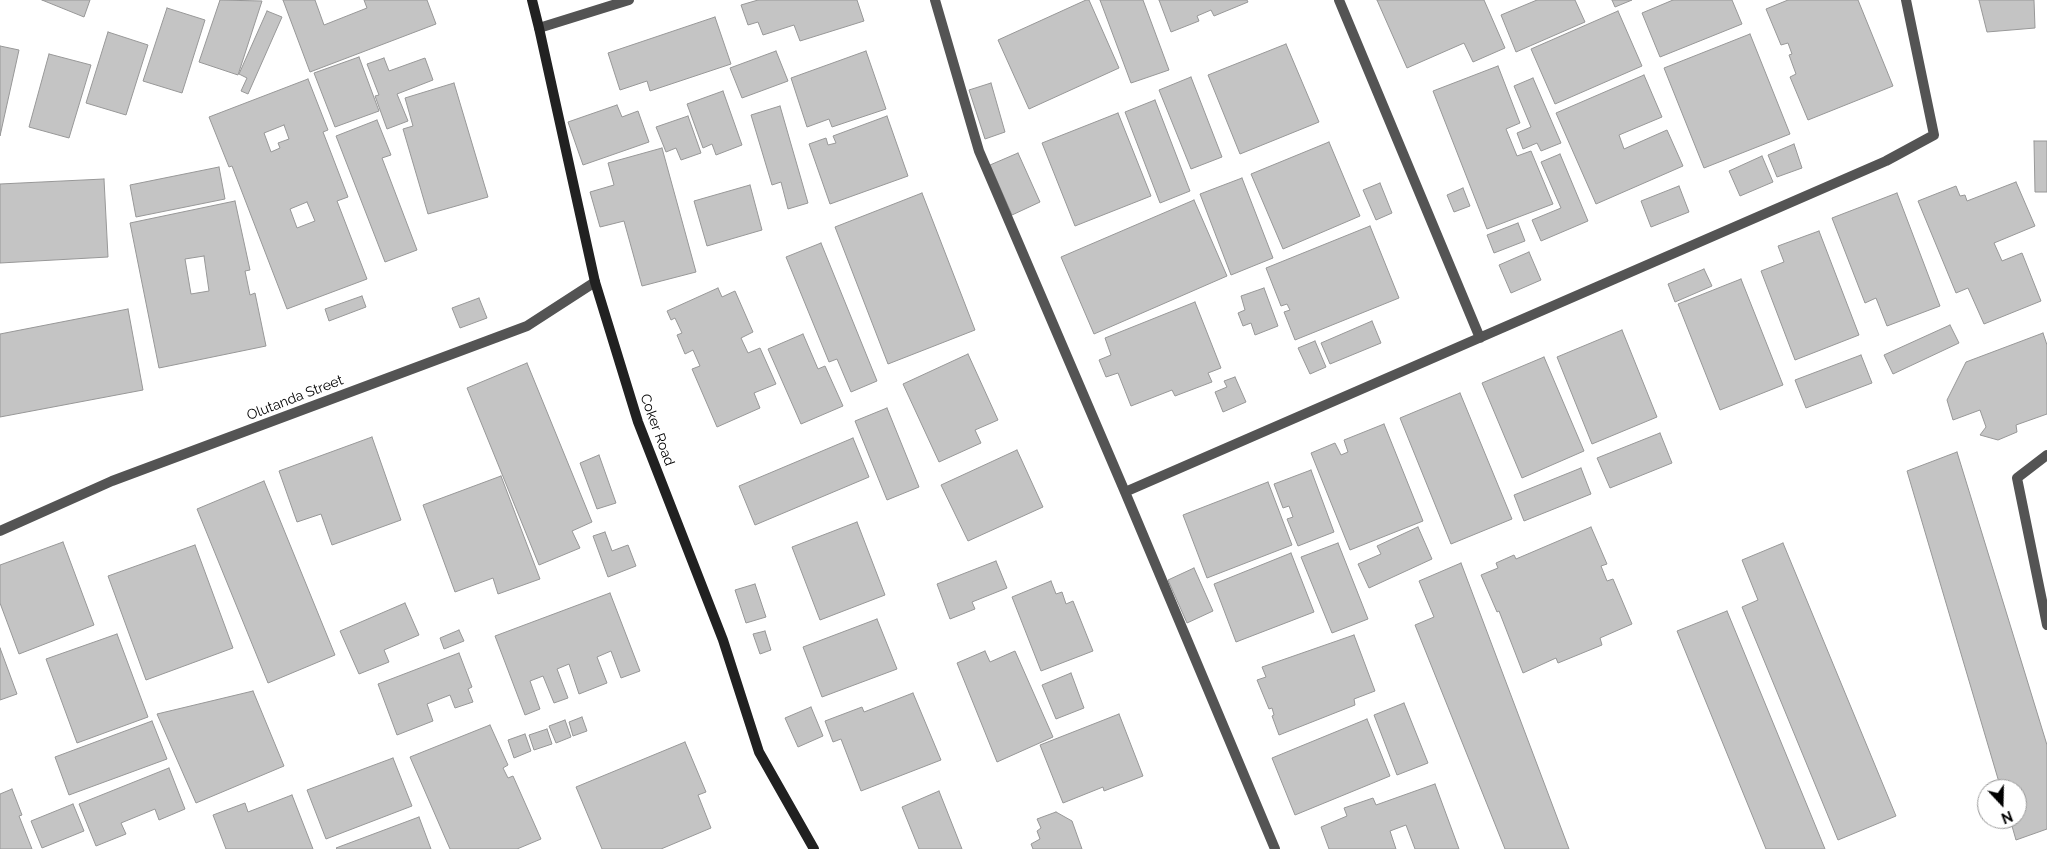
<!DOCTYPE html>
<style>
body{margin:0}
#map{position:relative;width:2047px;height:849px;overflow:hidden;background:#fff;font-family:Raleway,sans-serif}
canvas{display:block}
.north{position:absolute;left:1977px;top:779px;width:50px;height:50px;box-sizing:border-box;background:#fff;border:1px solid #999;border-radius:50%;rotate:159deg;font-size:14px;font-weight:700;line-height:20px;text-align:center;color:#000}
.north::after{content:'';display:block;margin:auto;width:18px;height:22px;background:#000;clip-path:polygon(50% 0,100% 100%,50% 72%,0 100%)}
</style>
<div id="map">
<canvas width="2047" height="849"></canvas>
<div class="north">N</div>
</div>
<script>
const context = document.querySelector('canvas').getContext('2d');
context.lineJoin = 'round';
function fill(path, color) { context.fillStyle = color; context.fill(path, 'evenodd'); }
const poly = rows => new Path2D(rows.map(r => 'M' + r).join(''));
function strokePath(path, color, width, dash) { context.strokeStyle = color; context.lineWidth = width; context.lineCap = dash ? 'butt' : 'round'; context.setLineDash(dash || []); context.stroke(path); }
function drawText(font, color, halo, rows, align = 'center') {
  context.font = font + ' Raleway,sans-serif'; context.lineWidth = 5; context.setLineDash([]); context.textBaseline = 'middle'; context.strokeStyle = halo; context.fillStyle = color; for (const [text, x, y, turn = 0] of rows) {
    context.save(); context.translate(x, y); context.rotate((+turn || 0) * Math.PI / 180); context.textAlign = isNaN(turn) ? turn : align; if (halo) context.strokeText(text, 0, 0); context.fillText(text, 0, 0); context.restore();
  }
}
const building = poly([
 [42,0,90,0,84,17,42,0],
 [220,0,262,1,238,75,199,62,220,0],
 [283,0,315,0,324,25,367,8,364,0,427,0,436,24,310,72,283,0],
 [758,0,857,0,864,21,800,41,794,25,763,35,758,22,748,25,741,5,758,0],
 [1086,0,1089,0,1119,68,1029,109,998,40,1086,0],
 [1100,0,1143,0,1169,70,1131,83,1100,0],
 [1159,0,1247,0,1248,2,1214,16,1211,10,1197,16,1199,21,1171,32,1159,0],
 [1377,0,1484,0,1505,48,1473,62,1464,43,1407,68,1377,0],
 [1537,0,1575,0,1585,22,1516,52,1501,15,1537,0],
 [1612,0,1632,0,1615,7,1612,0],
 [1673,0,1732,0,1742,24,1660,57,1642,13,1673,0],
 [1788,0,1858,0,1893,86,1808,120,1790,77,1796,74,1789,55,1792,54,1788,43,1781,45,1766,9,1788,0],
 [1979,0,2034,0,2035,28,1987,32,1979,0],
 [167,8,205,20,182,93,143,81,167,8],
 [267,11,282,17,248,94,241,91,247,78,239,74,267,11],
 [1618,11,1642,66,1555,104,1531,49,1618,11],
 [715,17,731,64,650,91,647,81,620,90,608,53,715,17],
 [108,32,148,45,126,115,86,103,108,32],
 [1750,34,1790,134,1704,168,1664,68,1750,34],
 [1286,44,1319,122,1240,154,1208,75,1286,44],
 [0,46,19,50,0,136,0,46],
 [776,51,788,81,742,98,730,68,776,51],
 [866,51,886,109,832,127,829,119,807,127,791,78,866,51],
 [49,54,91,65,69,138,29,127,49,54],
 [359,57,379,111,335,127,314,73,359,57],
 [384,58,389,71,425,58,433,80,397,94,408,121,387,129,375,96,379,95,367,64,384,58],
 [1498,66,1520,123,1506,129,1517,156,1531,151,1553,204,1487,229,1433,91,1498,66],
 [1644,75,1662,117,1619,135,1624,149,1667,130,1683,166,1596,204,1556,113,1644,75],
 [1191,77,1222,157,1191,169,1159,90,1191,77],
 [1533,78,1561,143,1541,151,1537,143,1523,149,1517,133,1531,127,1514,86,1533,78],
 [308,79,328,130,323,132,348,197,337,201,367,279,287,309,232,166,229,167,209,117,308,79],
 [284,125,289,139,278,143,280,148,271,152,264,133,284,125],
 [307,202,315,221,297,228,290,209,307,202],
 [454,83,488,197,428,214,403,129,413,126,405,98,454,83],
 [991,83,1005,132,985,139,969,90,991,83],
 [723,91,742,145,716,155,712,144,703,148,687,104,723,91],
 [1155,100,1190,191,1160,203,1125,112,1155,100],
 [617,105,622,117,638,111,649,142,583,165,568,122,617,105],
 [780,106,808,203,788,209,781,182,772,185,751,115,780,106],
 [1118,113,1151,196,1075,226,1042,143,1118,113],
 [688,116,701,153,681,160,676,148,666,152,656,127,688,116],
 [887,116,908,176,830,204,809,144,826,138,828,145,836,143,833,136,887,116],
 [377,120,391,155,382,158,417,250,385,262,336,136,377,120],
 [2034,141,2047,141,2047,192,2035,192,2034,141],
 [1329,142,1360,216,1283,249,1251,174,1329,142],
 [1794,144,1802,168,1777,177,1768,155,1794,144],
 [662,148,696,272,642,286,624,221,600,227,590,192,614,185,608,163,662,148],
 [1018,153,1040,202,1012,215,990,165,1018,153],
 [1560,154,1588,221,1541,241,1532,220,1561,208,1541,162,1560,154],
 [1762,156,1773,182,1740,196,1729,171,1762,156],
 [219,167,225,199,136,217,130,185,219,167],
 [1242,178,1273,258,1231,275,1200,194,1242,178],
 [104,179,108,257,0,263,0,184,104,179],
 [2016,182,2035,226,1994,243,2002,261,2022,253,2041,301,1984,324,1968,288,1956,293,1918,201,1956,186,1960,196,1965,195,1967,201,2016,182],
 [1380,183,1392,213,1376,220,1363,190,1380,183],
 [750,185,762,230,707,246,694,201,750,185],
 [1679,186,1689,212,1651,227,1641,201,1679,186],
 [1463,188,1470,206,1454,212,1447,195,1463,188],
 [922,193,975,330,888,364,835,227,922,193],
 [1897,193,1940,306,1887,326,1876,298,1865,303,1832,218,1897,193],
 [1194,200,1227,276,1094,334,1061,257,1194,200],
 [235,201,250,270,245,271,250,295,255,293,266,346,159,368,130,223,235,201],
 [204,256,209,291,191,294,185,259,204,256],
 [1518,223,1525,241,1494,253,1487,235,1518,223],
 [1370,226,1399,298,1295,340,1284,312,1290,310,1287,304,1281,306,1266,268,1370,226],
 [1819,231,1859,335,1795,360,1761,271,1784,262,1778,246,1819,231],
 [821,243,877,381,851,392,837,359,829,362,786,257,821,243],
 [1529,252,1541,280,1511,293,1499,265,1529,252],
 [1704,269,1712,286,1675,302,1668,284,1704,269],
 [1741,279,1783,385,1720,410,1678,304,1741,279],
 [718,288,722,297,735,291,753,332,741,338,748,353,760,348,776,384,754,393,760,408,717,427,692,369,700,366,693,350,685,354,677,335,682,333,675,318,671,320,667,311,718,288],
 [1264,288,1278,326,1255,335,1251,323,1243,326,1238,313,1245,310,1241,296,1264,288],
 [362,296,366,307,329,321,325,309,362,296],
 [479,298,487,318,460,328,452,308,479,298],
 [1195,302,1221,368,1208,373,1212,382,1175,396,1172,390,1131,406,1118,373,1106,377,1099,360,1111,355,1105,338,1195,302],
 [128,309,143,390,0,417,0,334,128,309],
 [1372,321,1381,343,1330,364,1321,343,1372,321],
 [1950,325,1959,343,1893,374,1884,355,1950,325],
 [1622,330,1657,417,1592,444,1557,357,1622,330],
 [2043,333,2047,345,2047,414,2016,425,2017,432,1998,440,1980,435,1986,427,1980,410,1953,420,1947,400,1966,362,2043,333],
 [803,334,818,369,825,366,843,406,801,424,768,349,803,334],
 [1315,341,1326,367,1310,374,1298,348,1315,341],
 [968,354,998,420,975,430,981,443,939,462,903,384,968,354],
 [1861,355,1872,383,1806,408,1795,380,1861,355],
 [1544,357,1584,451,1522,478,1482,383,1544,357],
 [527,363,592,522,572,531,580,548,539,565,467,388,527,363],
 [1235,377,1246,402,1223,412,1215,392,1227,387,1224,381,1235,377],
 [1460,393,1512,519,1451,544,1400,418,1460,393],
 [887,408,919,487,887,500,855,421,887,408],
 [1384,424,1423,521,1350,550,1311,453,1335,443,1341,455,1348,452,1344,440,1384,424],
 [1660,433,1672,463,1610,488,1597,458,1660,433],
 [372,437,401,520,332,545,321,514,297,522,279,471,372,437],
 [853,438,869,477,755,525,739,486,853,438],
 [1017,450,1043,507,968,541,941,485,1017,450],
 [1957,452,2047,745,2047,829,2016,840,2010,819,2017,819,2017,789,2001,789,1907,471,1957,452],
 [599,455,616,503,597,509,580,463,599,455],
 [1581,468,1591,494,1524,521,1514,495,1581,468],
 [1311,470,1334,532,1298,546,1287,519,1293,517,1289,506,1283,508,1274,484,1311,470],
 [501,476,540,579,498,594,493,578,455,592,423,505,501,476],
 [264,481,335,655,268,683,197,509,264,481],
 [1268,482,1292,545,1207,578,1183,515,1268,482],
 [857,522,885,595,820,620,792,547,857,522],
 [1418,527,1432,559,1369,588,1358,564,1381,554,1377,546,1418,527],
 [1591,527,1607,564,1601,566,1607,581,1613,579,1632,624,1600,638,1602,645,1558,663,1556,658,1523,673,1499,611,1497,612,1481,575,1498,568,1496,563,1514,555,1516,559,1591,527],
 [605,532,612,551,628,545,636,566,608,577,593,536,605,532],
 [63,542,94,625,19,654,0,603,0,565,63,542],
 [1338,543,1368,619,1332,633,1301,557,1338,543],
 [1783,543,1896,816,1838,840,1742,607,1758,600,1742,560,1783,543],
 [195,545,233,648,146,680,108,576,195,545],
 [1291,553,1314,612,1236,642,1214,584,1291,553],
 [996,561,1007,588,972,602,975,609,950,619,937,584,996,561],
 [1461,563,1569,849,1505,849,1415,625,1434,617,1419,581,1461,563],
 [1194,568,1213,611,1187,623,1168,580,1194,568],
 [1051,581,1056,594,1062,592,1066,604,1073,601,1093,651,1041,671,1012,597,1051,581],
 [755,584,766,617,746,623,735,590,755,584],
 [610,593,640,671,621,678,611,651,597,657,607,683,579,694,569,664,557,669,568,698,554,703,543,676,530,681,540,709,525,715,495,636,610,593],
 [405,603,419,635,384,650,389,662,359,674,340,631,405,603],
 [1727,611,1825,849,1766,849,1677,631,1727,611],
 [877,619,897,669,822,697,803,647,877,619],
 [459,630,464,641,444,649,440,638,459,630],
 [765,631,771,650,760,654,753,634,765,631],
 [117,634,148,717,77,743,46,659,117,634],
 [1354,635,1375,691,1354,699,1355,705,1279,735,1272,716,1274,715,1272,708,1269,709,1257,680,1266,677,1262,667,1354,635],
 [0,648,17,694,0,700,0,648],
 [985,651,990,662,1015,651,1053,737,997,762,957,663,985,651],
 [459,653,472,687,468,689,473,702,455,708,450,695,427,704,433,721,397,735,378,684,459,653],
 [1071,673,1084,708,1056,719,1042,685,1071,673],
 [253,691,284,766,196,803,157,714,253,691],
 [913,693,941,760,861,791,841,739,833,742,825,721,862,707,864,712,913,693],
 [1404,703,1428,763,1397,775,1374,715,1404,703],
 [811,707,823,736,798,747,785,718,811,707],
 [1119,714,1143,776,1104,791,1103,787,1063,803,1040,745,1119,714],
 [582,717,587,731,573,736,569,722,582,717],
 [1367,719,1390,776,1295,815,1272,758,1367,719],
 [565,720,571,737,556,743,549,726,565,720],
 [152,721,167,759,69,795,55,757,152,721],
 [490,725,508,765,503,768,508,778,513,776,541,839,517,849,450,849,410,757,490,725],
 [547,729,552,744,534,750,529,735,547,729],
 [525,734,531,751,514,758,508,740,525,734],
 [685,742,706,792,698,795,711,828,661,849,602,849,576,787,685,742],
 [393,758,412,806,326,839,307,790,393,758],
 [169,768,185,809,159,820,155,809,121,823,126,834,96,846,79,804,169,768],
 [1435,784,1459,849,1415,849,1406,825,1390,831,1396,849,1329,849,1321,827,1347,816,1344,808,1373,798,1376,805,1435,784],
 [12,789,22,815,19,816,32,849,0,849,0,794,12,789],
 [939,791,962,849,919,849,902,807,939,791],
 [292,795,313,849,226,849,213,815,245,803,248,812,292,795],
 [73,804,84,831,42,848,31,821,73,804],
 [1056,812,1072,821,1082,849,1033,849,1031,844,1040,839,1037,831,1041,828,1037,819,1056,812],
 [419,817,431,849,337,849,336,848,419,817]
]);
fill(building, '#c4c4c4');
strokePath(building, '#989898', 1);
strokePath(poly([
 [2047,455,2017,478,2047,625]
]), '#545454', 10);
strokePath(poly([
 [935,0,979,151,1125,492,1275,849],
 [1339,0,1480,338],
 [539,28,629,0],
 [1125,492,1886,161,1934,135,1906,0],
 [0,531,112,481,527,326,595,282]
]), '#545454', 10);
strokePath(poly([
 [532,0,539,28,595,282,638,422,723,640,759,752,814,849]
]), '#212121', 10);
drawText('14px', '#000', '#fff', [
 ["Olutanda Street",295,398,-21],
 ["Coker Road",657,430,70]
]);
</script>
